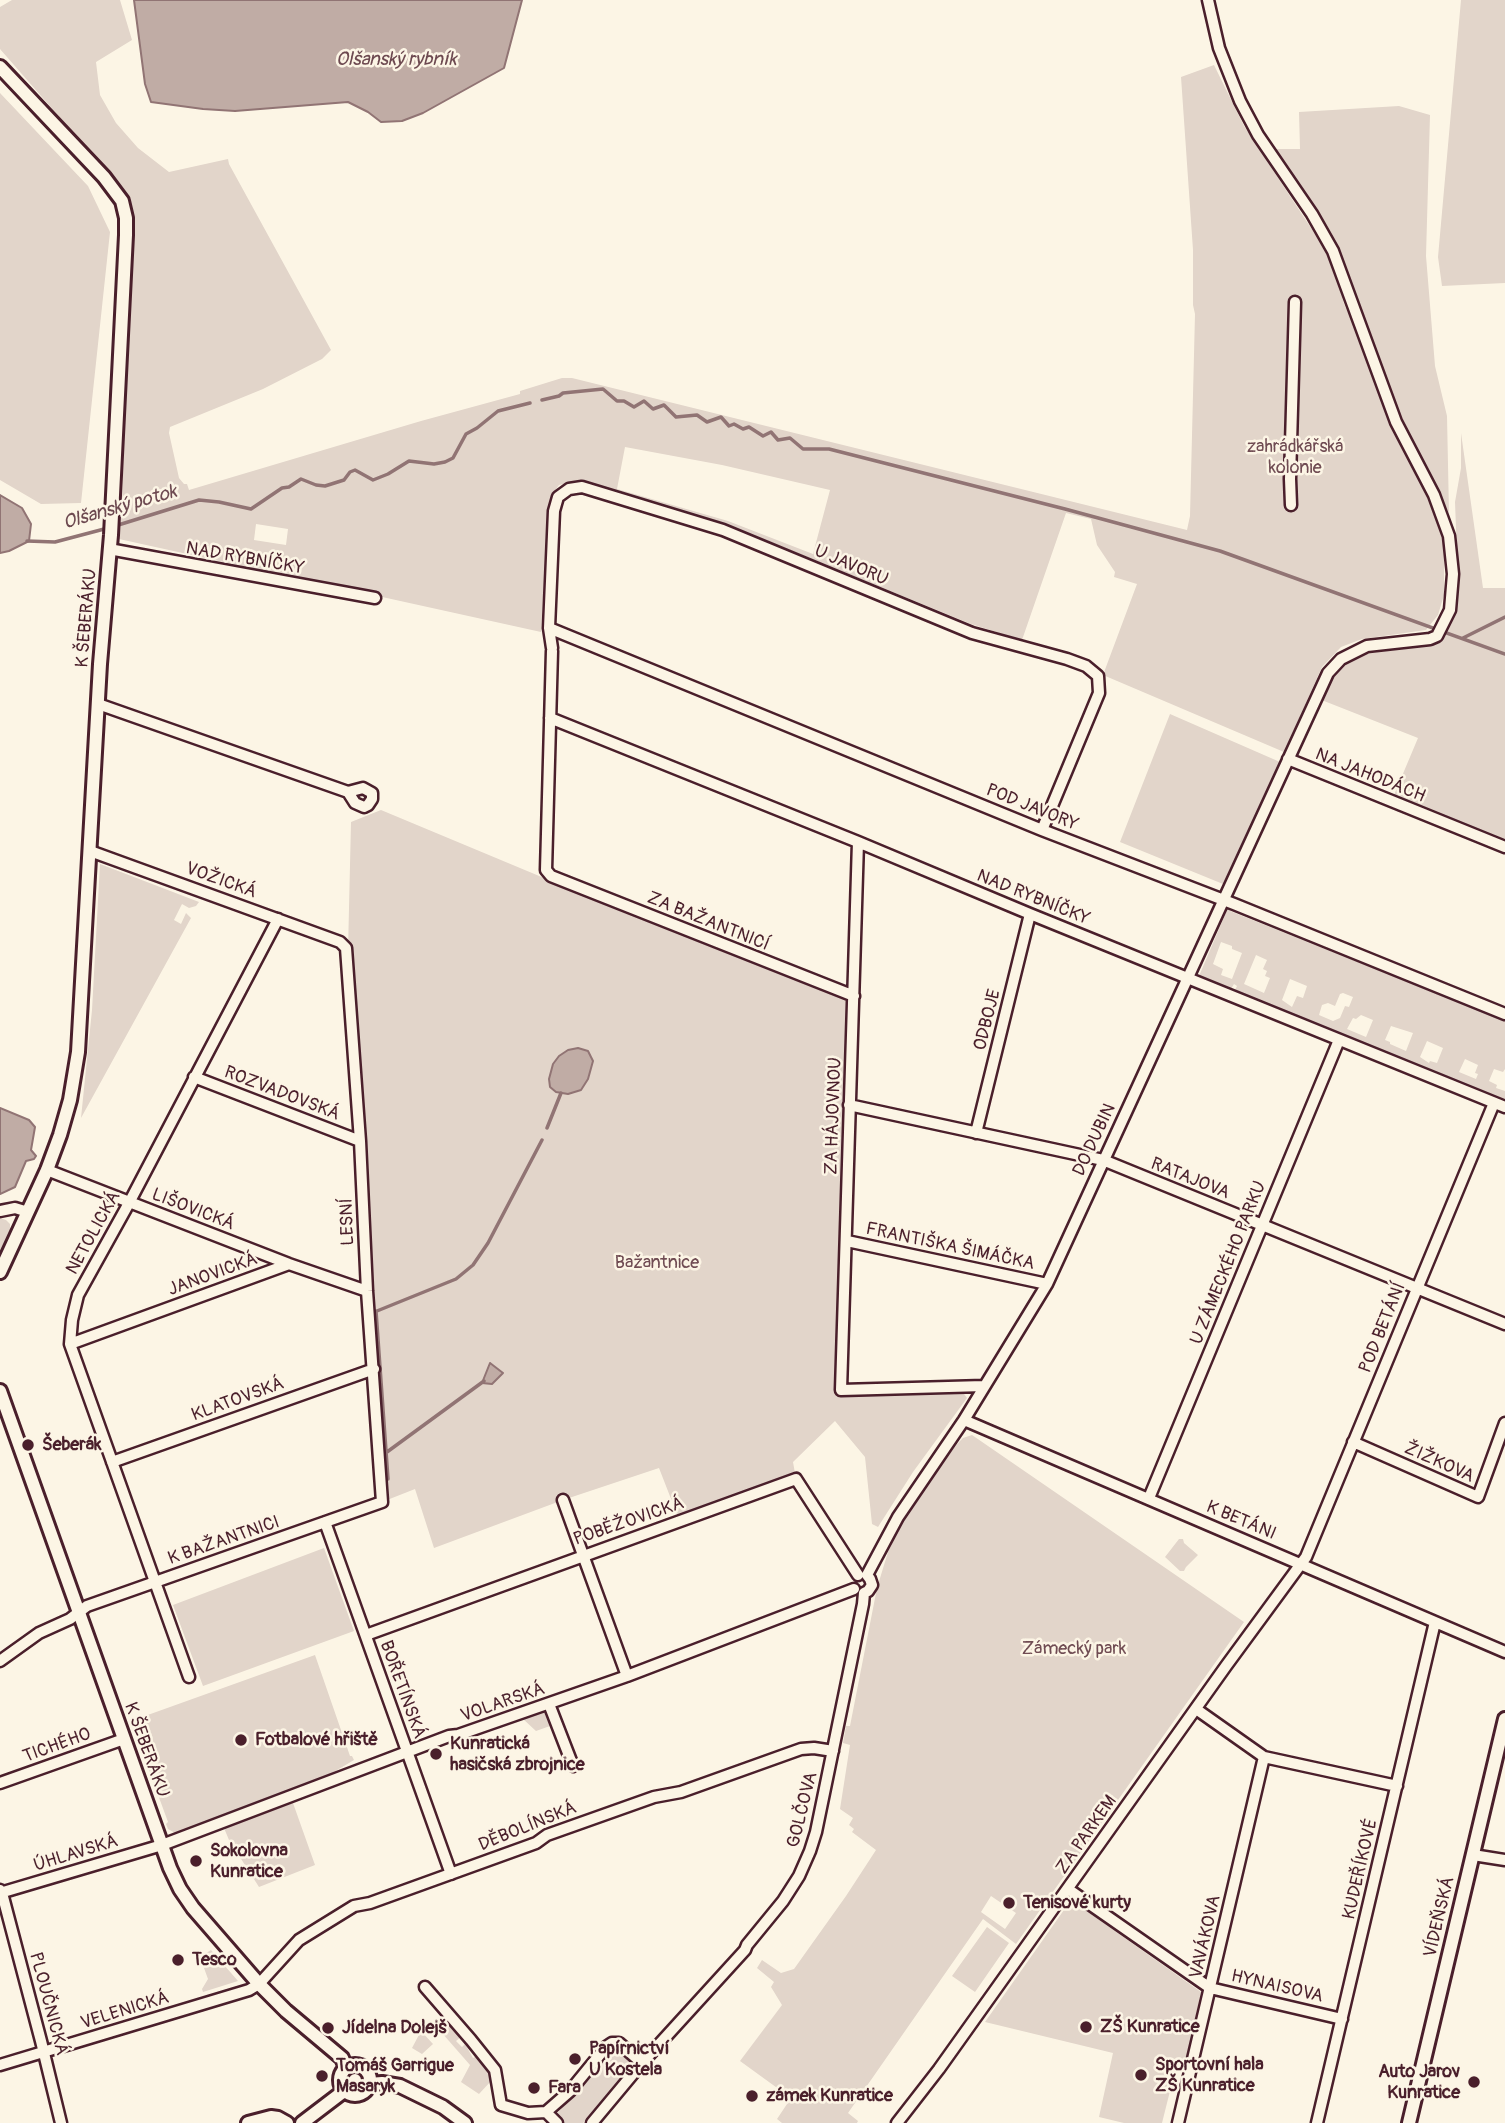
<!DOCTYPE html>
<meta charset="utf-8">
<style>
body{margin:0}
canvas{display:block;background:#fcf5e5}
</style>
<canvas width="1505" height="2123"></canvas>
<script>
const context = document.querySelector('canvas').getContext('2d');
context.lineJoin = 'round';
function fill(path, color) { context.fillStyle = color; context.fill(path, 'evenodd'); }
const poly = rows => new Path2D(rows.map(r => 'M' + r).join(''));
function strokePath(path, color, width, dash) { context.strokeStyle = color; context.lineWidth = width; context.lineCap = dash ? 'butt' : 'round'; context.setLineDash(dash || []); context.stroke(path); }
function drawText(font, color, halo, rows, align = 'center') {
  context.font = font + ' Pangolin,sans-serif'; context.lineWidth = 5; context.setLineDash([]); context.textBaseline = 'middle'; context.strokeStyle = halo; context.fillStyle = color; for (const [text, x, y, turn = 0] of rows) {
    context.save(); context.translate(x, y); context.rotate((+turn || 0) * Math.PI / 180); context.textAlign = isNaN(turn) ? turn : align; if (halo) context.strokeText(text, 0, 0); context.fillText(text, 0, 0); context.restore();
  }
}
fill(poly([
 [12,0,120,0,132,40,96,62,100,95,116,123,138,148,169,172,228,159,229,164,331,350,322,359,263,389,170,427,169,433,179,478,184,484,187,484,189,490,421,421,520,394,520,391,562,378,572,378,1187,530,1190,516,1195,314,1193,305,1193,250,1181,77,1214,65,1244,126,1332,260,1344,304,1360,338,1392,422,1429,497,1444,540,1444,595,1438,615,1426,630,1362,639,1341,647,1322,667,1284,752,1103,675,1137,584,1114,577,1115,572,1097,545,1091,519,1066,513,1022,640,971,624,724,523,579,480,559,485,551,496,548,515,541,632,119,539,122,510,131,199,0,49,0,7],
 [625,447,722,465,830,490,813,554,728,521,617,489],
 [256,524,288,529,286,545,254,540],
 [1461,0,1505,0,1505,283,1442,286,1438,257],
 [0,93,88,186,110,232,81,503,41,504,0,480],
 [1399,106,1430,115,1426,256,1435,366,1447,416,1449,513,1390,393,1338,252,1307,197,1274,149,1300,149,1299,112],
 [1461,433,1483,588,1505,588,1505,841,1394,795,1418,738,1319,699,1333,673,1354,656,1372,650,1397,647,1428,646,1436,642,1443,635,1455,607,1457,555,1455,502,1461,468],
 [1170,714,1280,762,1227,880,1223,884,1120,842],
 [381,810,544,878,551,876,854,996,842,1395,964,1394,967,1398,913,1472,878,1527,872,1524,865,1457,835,1421,793,1462,796,1479,680,1522,659,1468,563,1500,434,1548,415,1489,382,1502,348,951,351,822],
 [100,864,199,902,196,906,189,908,182,904,174,920,181,924,186,913,191,918,81,1118,92,1010],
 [1228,908,1230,911,1505,1021,1505,1069,1503,1072,1494,1069,1489,1081,1497,1085,1496,1088,1505,1091,1505,1100,1235,990,1237,986,1234,984,1231,989,1199,976],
 [1221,942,1232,946,1232,949,1242,953,1232,979,1221,975,1223,969,1213,964],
 [1256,955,1267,960,1263,969,1267,971,1265,976,1270,978,1264,993,1244,984],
 [1290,979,1307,986,1303,998,1297,996,1292,1007,1282,1000],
 [1343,993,1353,997,1349,1007,1345,1006,1340,1018,1333,1021,1319,1015,1322,1005,1328,1003,1335,1006,1340,994],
 [1361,1015,1373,1020,1366,1037,1347,1029,1353,1018,1356,1019],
 [1391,1026,1413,1033,1406,1051,1390,1044,1390,1042,1385,1040],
 [1427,1041,1443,1048,1437,1063,1430,1061,1429,1063,1420,1057],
 [1465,1059,1478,1065,1475,1073,1478,1074,1476,1079,1459,1072],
 [0,1218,6,1220,10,1224,10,1231,0,1252],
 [972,1435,1244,1622,1016,1944,983,1919,848,2113,858,2121,857,2123,782,2123,777,2119,791,2098,740,2061,782,2005,771,1987,774,1982,757,1968,762,1960,781,1973,794,1969,846,1896,876,1850,852,1832,854,1829,849,1825,853,1818,840,1809,850,1745,843,1743,846,1726,850,1726,877,1588,888,1552,908,1511,957,1444,963,1438],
 [991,1896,1016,1913,1005,1929,981,1912],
 [1179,1539,1183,1539,1184,1543,1198,1555,1186,1567,1184,1571,1180,1571,1165,1557],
 [324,1548,354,1631,203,1686,173,1605],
 [315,1655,350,1756,352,1756,354,1760,327,1776,281,1794,175,1833,168,1829,166,1824,168,1822,131,1721],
 [544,1712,550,1726,536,1731,523,1719],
 [293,1803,315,1865,259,1887,229,1840,224,1828],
 [1071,1900,1201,1992,1186,2060,1178,2059,1162,2123,1124,2123,1099,2117,1113,2053,985,2022],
 [987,1927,1009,1943,975,1992,952,1976],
 [211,1950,238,1981,203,1992,202,1989,208,1979,200,1957],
 [453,2023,463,2035,456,2041,462,2047,465,2044,473,2058,479,2055,490,2072,491,2081,479,2094,461,2082,470,2065,442,2033],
 [421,2031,433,2044,422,2054,412,2048],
 [618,2051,630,2059,633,2065,583,2123,565,2123,556,2115,610,2053]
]), '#e2d5ca');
const water = poly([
 [134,0,522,0,504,68,423,113,402,121,381,122,368,112,348,102,235,111,203,109,151,102,145,84,134,0],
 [0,495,22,508,31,524,29,541,9,551,0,553,0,495],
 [578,1048,588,1051,593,1061,588,1079,581,1090,568,1094,556,1092,550,1087,549,1079,553,1064,559,1056,568,1050,578,1048],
 [0,1108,29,1120,35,1127,31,1150,36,1156,34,1159,26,1161,15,1187,0,1194,0,1108],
 [490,1363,503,1373,492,1384,482,1383,490,1363]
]);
fill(water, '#c0aca5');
strokePath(water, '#917474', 2);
strokePath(poly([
 [542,400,559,396,563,393,603,389,617,401,624,401,634,407,644,401,653,409,664,405,676,417,697,415,707,422,721,417,729,426,734,424,743,429,749,427,763,436,771,432,778,440,790,438,803,449,829,449,1065,509,1220,551,1505,654],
 [115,526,199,500,219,502,251,509,282,488,289,487,301,479,316,485,325,486,344,480,350,472,355,470,373,480,388,474,409,461,434,464,445,462,453,458,466,434,477,428,498,411,530,403],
 [27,541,55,542,108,528],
 [1463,638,1505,617],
 [547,1128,561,1093],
 [376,1311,388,1479],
 [372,1313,456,1279,473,1265,488,1243,542,1140],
 [387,1452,484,1381]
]), '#917474', 3.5);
const minor = poly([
 [1291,505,1290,479,1295,302],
 [109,549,375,598],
 [549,628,1042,830,1234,904,1505,1014],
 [552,648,549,628,554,511,558,497,569,489,582,487,723,530,972,633,1067,659,1086,666,1098,676,1099,693,1042,830],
 [552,651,546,870,551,876,854,996],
 [98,704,348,792,363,788,372,793,372,799,368,805,364,807,355,803,348,792],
 [550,718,858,842,1030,914,1505,1107],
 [1288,759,1505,847],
 [858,842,841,1390,984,1386],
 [194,1077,360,1141],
 [849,1105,1103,1160,1505,1324],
 [976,1133,1030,914],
 [47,1170,289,1264,367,1291],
 [0,1211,15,1208,28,1212],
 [847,1241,1047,1284],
 [70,1344,289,1264],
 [964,1420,1505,1652],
 [1353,1442,1478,1497,1505,1423],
 [112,1462,374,1369],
 [1149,1498,1339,1040],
 [563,1500,627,1676],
 [325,1522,451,1874],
 [867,1575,898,1517,964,1420,1047,1284,1328,673,1341,659,1367,646,1430,639,1437,636,1450,610,1453,574,1449,536,1434,495,1396,422,1333,251,1312,214,1258,135,1240,101,1219,48,1208,0],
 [864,1593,868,1591,872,1585,870,1579,867,1575],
 [366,1635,796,1479,858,1575],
 [0,1661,39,1633,70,1619,87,1606,382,1502,367,1291,360,1141,346,948,340,942,90,851],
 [189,1677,70,1344,72,1320,78,1295,129,1203,278,919],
 [549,1704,573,1766],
 [1196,1709,1264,1757,1397,1786],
 [0,1783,124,1739],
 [1473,1855,1505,1860],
 [1068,1889,1210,1988,1342,2019],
 [0,1890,2,1893,41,2041,61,2123],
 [0,1893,162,1845,449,1736,458,1735,627,1676,854,1589],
 [425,1987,471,2040,495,2070,501,2105,528,2113,546,2112,557,2123],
 [0,2065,249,1990,259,1984,299,1940,354,1906,370,1903,536,1843,547,1835,654,1797,681,1792,801,1749,814,1748,833,1751],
 [546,2112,570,2091,606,2047,612,2043,619,2043,642,2063],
 [592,2123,642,2063,745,1950,747,1945,783,1901,799,1876,810,1851,816,1832,863,1604,864,1593],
 [897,2123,939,2069,1226,1666,1306,1557,1494,1103],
 [1178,2123,1264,1757],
 [1317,2123,1435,1622]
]);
const tertiary = poly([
 [0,67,104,177,122,201,126,218,126,235,111,535,100,664,78,1052,70,1100,60,1135,47,1170,0,1272],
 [0,1391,170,1868,180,1889,193,1908,259,1984,286,2011,342,2058,346,2068],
 '340 2080a15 15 0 1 1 30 0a15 15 0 1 1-30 0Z',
 [369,2084,382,2083,400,2086,443,2107,465,2123],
 [248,2123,271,2117,278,2118,287,2123],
 [302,2123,344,2091]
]);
const secondary = poly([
 [1409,2123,1505,1719]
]);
strokePath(minor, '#4a1f2b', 15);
strokePath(tertiary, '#4a1f2b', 18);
strokePath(secondary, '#4a1f2b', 18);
strokePath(minor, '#fcf5e5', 10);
strokePath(tertiary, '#fcf5e5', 12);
strokePath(secondary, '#fcf5e5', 12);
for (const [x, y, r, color] of [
 [28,1445,7,"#4a1f2b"],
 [241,1740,7,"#4a1f2b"],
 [436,1754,7,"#4a1f2b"],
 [196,1861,7,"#4a1f2b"],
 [1009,1903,7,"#4a1f2b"],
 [178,1960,7,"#4a1f2b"],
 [1086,2027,7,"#4a1f2b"],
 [328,2028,7,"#4a1f2b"],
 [575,2059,7,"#4a1f2b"],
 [1141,2075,7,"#4a1f2b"],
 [322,2076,7,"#4a1f2b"],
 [1474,2082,7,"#4a1f2b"],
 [534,2088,7,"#4a1f2b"],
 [752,2096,7,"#4a1f2b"]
]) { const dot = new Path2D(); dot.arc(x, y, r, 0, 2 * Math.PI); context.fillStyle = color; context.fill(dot); strokePath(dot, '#fcf5e5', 2.5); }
drawText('18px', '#704c53', '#fcf5e5', [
 ["zahrádkářská",1295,447],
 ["kolonie",1295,468],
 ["Bažantnice",657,1263],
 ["Zámecký park",1074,1649]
]);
drawText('18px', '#4a1f2b', '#fcf5e5', [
 ["NAD RYBNÍČKY",245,559,10],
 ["U JAVORU",851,566,23],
 ["K ŠEBERÁKU",87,618,-85],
 ["NA JAHODÁCH",1370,776,22],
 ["POD JAVORY",1032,808,22],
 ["VOŽICKÁ",221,881,20],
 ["NAD RYBNÍČKY",1033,898,22],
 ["ZA BAŽANTNICÍ",708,922,22],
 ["ODBOJE",988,1020,-76],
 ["ROZVADOVSKÁ",282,1094,21],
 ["ZA HÁJOVNOU",834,1116,-88],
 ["DO DUBIN",1095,1140,-65],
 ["RATAJOVA",1190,1179,22],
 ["LIŠOVICKÁ",193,1210,21],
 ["LESNÍ",348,1222,-92],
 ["NETOLICKÁ",94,1233,-61],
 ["FRANTIŠKA ŠIMÁČKA",950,1247,12],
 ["U ZÁMECKÉHO PARKU",1229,1263,-68],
 ["JANOVICKÁ",213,1275,-20],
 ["POD BETÁNÍ",1383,1328,-68],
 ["KLATOVSKÁ",238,1400,-20],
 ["ŽIŽKOVA",1439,1463,24],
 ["K BETÁNI",1241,1521,23],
 ["POBĚŽOVICKÁ",629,1522,-19],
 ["K BAŽANTNICI",224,1541,-19],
 ["BOŘETÍNSKÁ",402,1690,70],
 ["VOLARSKÁ",503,1703,-19],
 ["TICHÉHO",57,1746,-20],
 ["K ŠEBERÁKU",146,1750,70],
 ["GOLČOVA",803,1810,-76],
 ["DĚBOLÍNSKÁ",528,1827,-22],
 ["ZA PARKEM",1087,1835,-55],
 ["ÚHLAVSKÁ",76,1854,-17],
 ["KUDEŘÍKOVÉ",1361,1869,-77],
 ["VÍDEŇSKÁ",1440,1917,-77],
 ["VAVÁKOVA",1206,1937,-77],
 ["HYNAISOVA",1277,1987,13],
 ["PLOUČNICKÁ",48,2004,75],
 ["VELENICKÁ",125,2011,-17]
]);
drawText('bold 18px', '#4a1f2b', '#fcf5e5', [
 ["Šeberák",42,1445],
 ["Fotbalové hřiště",255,1740],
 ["Kunratická",450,1744],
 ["hasičská zbrojnice",450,1765],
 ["Sokolovna",210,1851],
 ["Kunratice",210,1872],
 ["Tenisové kurty",1023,1903],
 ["Tesco",192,1960],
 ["ZŠ Kunratice",1100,2027],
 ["Jídelna Dolejš",342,2028],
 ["Papírnictví",589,2049],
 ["U Kostela",589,2070],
 ["Sportovní hala",1155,2065],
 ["ZŠ Kunratice",1155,2086],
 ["Tomáš Garrigue",336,2066],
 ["Masaryk",336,2087],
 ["Auto Jarov",1460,2072,"right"],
 ["Kunratice",1460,2093,"right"],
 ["Fara",548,2088],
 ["zámek Kunratice",766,2096]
], 'left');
drawText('italic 19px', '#6d4950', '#fcf5e5', [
 ["Olšanský rybník",396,60],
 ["Olšanský potok",120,508,-16]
]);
</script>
